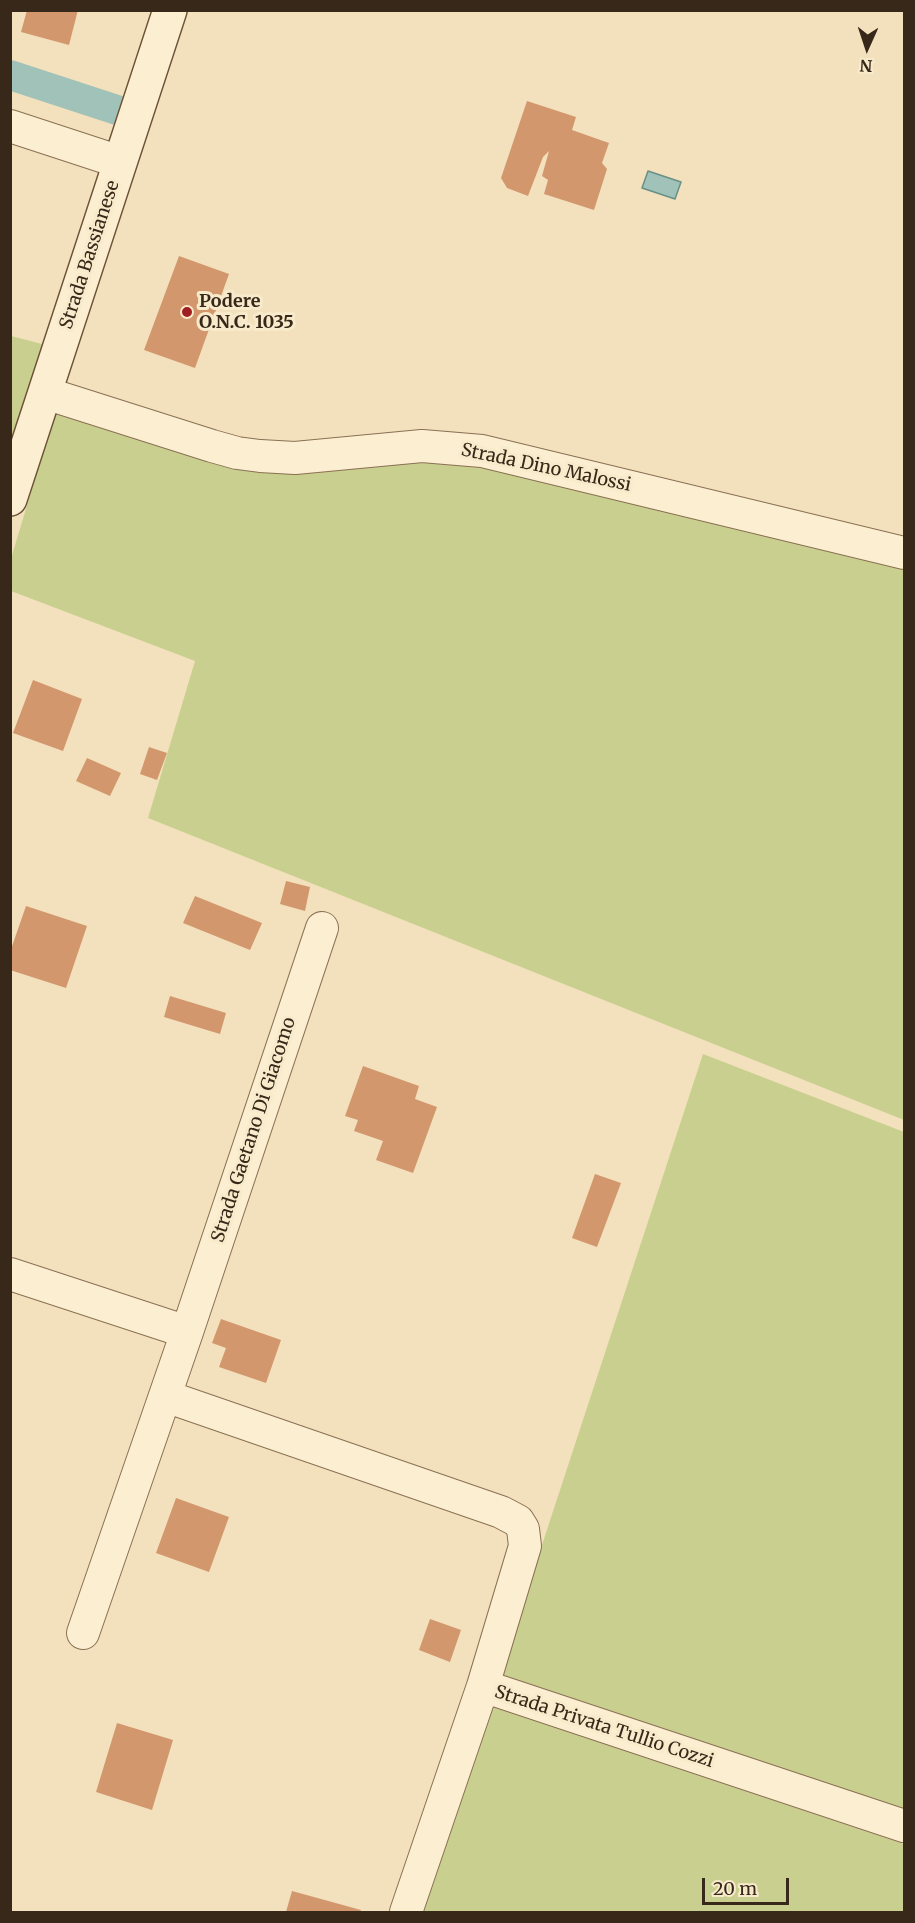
<!DOCTYPE html>
<style>
body{margin:0}
#map{position:relative;width:915px;height:1923px;overflow:hidden;background:#f2e1bc;font-family:Merriweather,serif}
canvas{display:block}
.frame{position:absolute;inset:0;border:12px solid #38281a;pointer-events:none}
.north{position:absolute;left:837px;top:18px;width:60px;height:60px;-webkit-text-stroke:4px #f8ebcc;paint-order:stroke;rotate:183deg;font-size:16px;font-weight:700;line-height:24px;text-align:center;color:#38281a}
.north::after{content:'';display:block;margin:auto;width:21px;height:27px;background:#38281a;clip-path:polygon(50% 0,100% 100%,50% 72%,0 100%)}
.scale{position:absolute;left:702px;top:1878px;width:87px;height:27px;box-sizing:border-box;border:3px solid #38281a;border-top:0;padding-left:8px;font-size:18px;line-height:21px;white-space:nowrap;color:#38281a;-webkit-text-stroke:4px #f8ebcc;paint-order:stroke}
</style>
<div id="map">
<canvas width="915" height="1923"></canvas>
<div class="frame"></div>
<div class="north">N</div>
<div class="scale">20 m</div>
</div>
<script>
const context = document.querySelector('canvas').getContext('2d');
context.lineJoin = 'round';
function fill(path, color) { context.fillStyle = color; context.fill(path, 'evenodd'); }
const poly = rows => new Path2D(rows.map(r => 'M' + r).join(''));
function strokePath(path, color, width, dash) { context.strokeStyle = color; context.lineWidth = width; context.lineCap = dash ? 'butt' : 'round'; context.setLineDash(dash || []); context.stroke(path); }
function drawText(font, color, halo, rows, align = 'center') {
  context.font = font + ' Merriweather,serif'; context.lineWidth = 6; context.setLineDash([]); context.textBaseline = 'middle'; context.strokeStyle = halo; context.fillStyle = color; for (const [text, x, y, turn = 0] of rows) {
    context.save(); context.translate(x, y); context.rotate((+turn || 0) * Math.PI / 180); context.textAlign = isNaN(turn) ? turn : align; if (halo) context.strokeText(text, 0, 0); context.fillText(text, 0, 0); context.restore();
  }
}
fill(poly([
 [11,336,50,346,11,465],
 [55,412,268,471,320,472,380,455,438,447,904,560,904,1120,148,818,195,661,11,591,10,562],
 [703,1054,904,1132,904,1813,499,1676],
 [487,1705,904,1844,904,1912,413,1912]
]), '#c9d08f');
const water = poly([
 [648,171,681,182,675,199,642,188,648,171]
]);
fill(water, '#a0c2b8');
strokePath(water, '#679086', 1.5);
strokePath(poly([
 [10,75,123,112]
]), '#a0c2b8', 30);
fill(poly([
 [27,10,78,10,69,45,21,32],
 [527,101,576,117,572,130,609,143,602,163,607,169,594,210,544,194,548,180,542,176,549,151,543,157,528,196,507,188,501,178],
 [179,256,229,274,195,368,144,350],
 [33,680,82,699,63,751,13,733],
 [149,747,167,753,157,780,140,774],
 [87,758,121,773,110,796,76,781],
 [286,881,310,887,305,911,280,904],
 [195,896,262,923,250,950,183,923],
 [26,906,87,926,66,988,10,970,10,952],
 [170,996,226,1013,220,1034,164,1017],
 [363,1066,419,1086,415,1099,437,1107,413,1173,376,1160,383,1141,354,1131,358,1120,345,1116],
 [595,1174,621,1183,597,1247,572,1238],
 [221,1319,281,1340,266,1383,219,1367,226,1348,212,1343],
 [176,1498,229,1517,209,1572,156,1553],
 [430,1619,461,1630,450,1662,419,1650],
 [117,1723,173,1740,152,1810,96,1792],
 [292,1891,361,1910,360,1912,286,1912]
]), '#d3976e');
const street = poly([
 [10,126,120,162],
 [45,393,212,446,237,453,260,456,295,458,422,446,482,451,904,553],
 [10,1274,187,1332],
 [165,1396,501,1512,518,1521,523,1529,525,1546,483,1686,904,1826],
 [83,1633,187,1332,322,928],
 [406,1912,483,1686]
]);
const secondary = poly([
 [10,499,170,10]
]);
strokePath(street, '#8a7054', 34);
strokePath(secondary, '#6c5137', 36);
strokePath(street, '#fceed0', 32);
strokePath(secondary, '#fceed0', 33);
for (const [x, y, r, color] of [
 [187,312,6,"#9f1f21"]
]) { const dot = new Path2D(); dot.arc(x, y, r, 0, 2 * Math.PI); context.fillStyle = color; context.fill(dot); strokePath(dot, '#f8ebcc', 2); }
drawText('18px', '#38281a', '#f8ebcc', [
 ["Strada Bassianese",90,255,-72],
 ["Strada Dino Malossi",546,468,12],
 ["Strada Gaetano Di Giacomo",254,1130,-72],
 ["Strada Privata Tullio Cozzi",604,1727,18]
]);
drawText('bold 18px', '#38281a', '#f8ebcc', [
 ["Podere",199,302],
 ["O.N.C. 1035",199,323]
], 'left');
</script>
